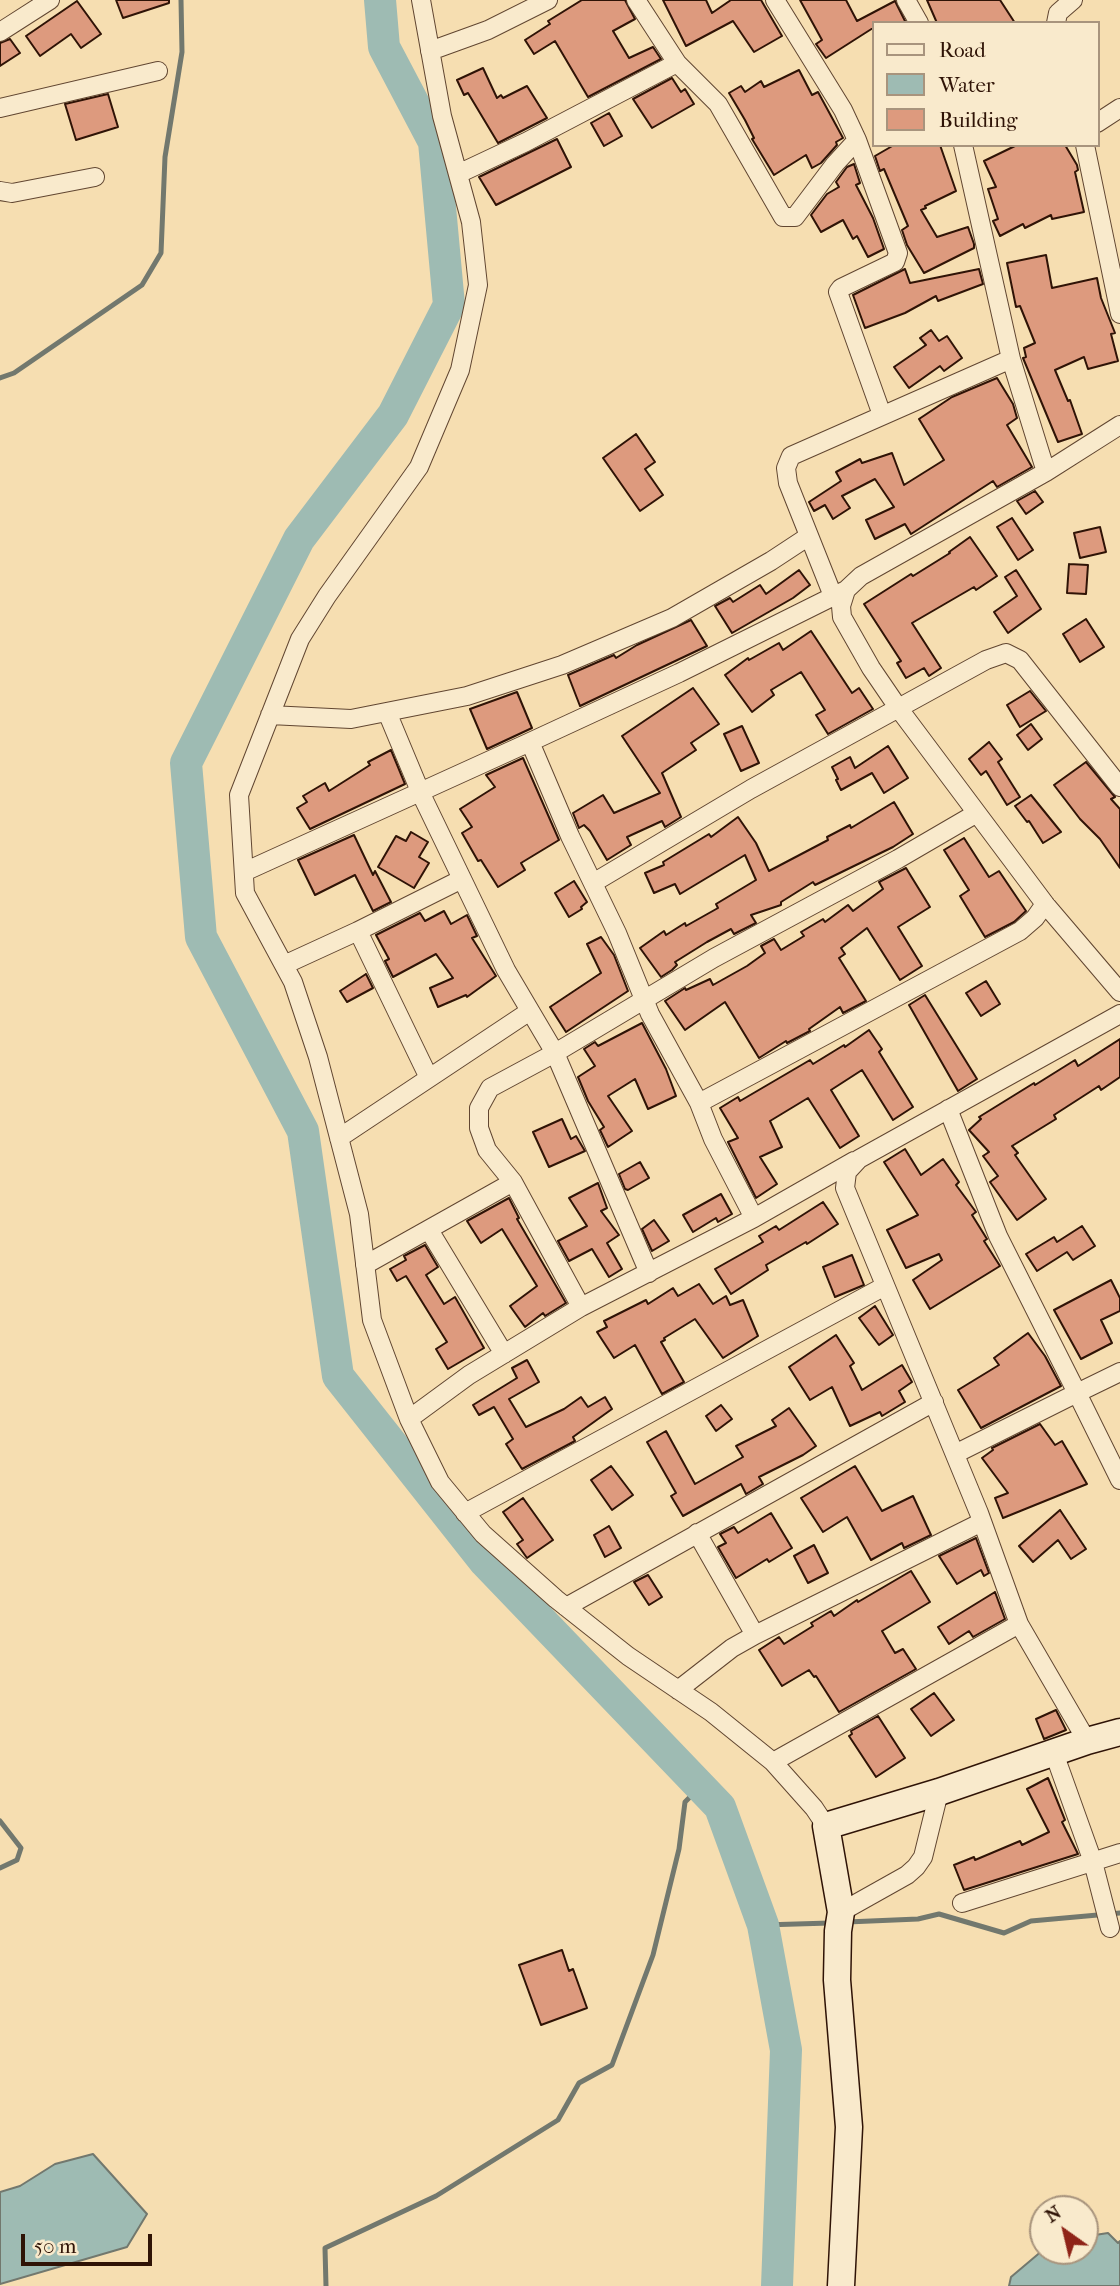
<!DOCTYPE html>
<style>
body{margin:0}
#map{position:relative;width:1120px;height:2286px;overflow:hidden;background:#f6deb1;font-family:"IM FELL French Canon",serif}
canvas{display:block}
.legend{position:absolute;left:872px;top:21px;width:228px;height:126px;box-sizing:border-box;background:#f9eacc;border:2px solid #a8947d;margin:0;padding:9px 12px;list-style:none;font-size:21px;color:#2f1306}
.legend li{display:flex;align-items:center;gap:14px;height:35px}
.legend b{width:35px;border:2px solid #a8947d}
.north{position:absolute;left:1029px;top:2195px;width:70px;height:70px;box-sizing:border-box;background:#f9eacc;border:2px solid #a8947d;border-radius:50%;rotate:326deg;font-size:19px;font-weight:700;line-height:28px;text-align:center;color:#2f1306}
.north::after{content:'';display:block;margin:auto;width:24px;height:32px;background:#8f2418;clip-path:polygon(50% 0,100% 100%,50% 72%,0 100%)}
.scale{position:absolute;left:21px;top:2234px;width:131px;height:32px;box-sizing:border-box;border:4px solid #2f1306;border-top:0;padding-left:9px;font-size:21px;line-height:24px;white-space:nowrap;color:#2f1306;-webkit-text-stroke:5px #f9eacc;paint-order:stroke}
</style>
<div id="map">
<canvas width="1120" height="2286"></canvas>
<ul class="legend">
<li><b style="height:9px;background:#f9eacc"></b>Road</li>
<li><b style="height:19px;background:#9ebbb3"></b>Water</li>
<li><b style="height:19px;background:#dd9a7e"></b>Building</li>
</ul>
<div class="north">N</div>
<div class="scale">50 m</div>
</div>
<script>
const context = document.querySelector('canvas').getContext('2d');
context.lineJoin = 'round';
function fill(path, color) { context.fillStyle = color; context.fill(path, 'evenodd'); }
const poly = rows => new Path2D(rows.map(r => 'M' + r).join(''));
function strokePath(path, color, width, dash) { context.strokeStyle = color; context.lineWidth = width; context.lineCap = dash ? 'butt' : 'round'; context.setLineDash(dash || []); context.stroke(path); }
const water = poly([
 [93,2154,147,2214,127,2247,0,2284,0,2192,20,2186,55,2164,93,2154],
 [1085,2231,1095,2235,1108,2233,1118,2243,1120,2241,1120,2286,1009,2286,1011,2277,1043,2250,1085,2251,1085,2231]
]);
fill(water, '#9ebbb3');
strokePath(water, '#72786e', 2);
strokePath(poly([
 [0,378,14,373,142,285,161,253,165,157,182,52,181,0],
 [0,1821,21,1848,17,1860,0,1868],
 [847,1922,918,1919,939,1914,1004,1933,1031,1921,1120,1913],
 [763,1925,830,1923],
 [326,2286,325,2248,436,2196,558,2120,579,2083,612,2065,653,1955,679,1849,685,1802,700,1787]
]), '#72786e', 5);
strokePath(poly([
 [380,0,384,47,434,142,449,305,393,415,299,539,186,763,201,937,303,1131,338,1376,485,1562,720,1807,763,1925,786,2050,777,2286]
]), '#9ebbb3', 32);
const building = poly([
 [116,0,169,0,169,3,123,18,116,0],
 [582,0,625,0,635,19,613,31,629,58,653,47,661,59,588,97,555,41,534,54,525,40,550,24,548,21,582,0],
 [663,0,706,0,712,13,731,0,761,0,782,36,754,52,733,21,686,46,663,0],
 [800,0,846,0,857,21,895,1,906,23,873,23,873,28,826,58,816,44,822,40,800,0],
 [927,0,1000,0,1015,23,937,23,927,0],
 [77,1,101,34,81,48,71,34,40,56,26,36,77,1],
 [10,39,20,53,0,66,0,43,10,39],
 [483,68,497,98,501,95,503,98,527,86,547,118,498,143,468,93,464,95,457,80,483,68],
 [799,70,812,95,818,92,843,138,836,142,837,145,821,163,812,168,806,155,774,175,752,139,754,138,745,120,729,93,741,86,745,92,761,81,764,87,799,70],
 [672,78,681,92,685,89,694,104,652,128,633,99,672,78],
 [108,94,118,127,76,140,65,104,108,94],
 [609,113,622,136,604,146,591,123,609,113],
 [557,139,571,167,496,205,479,177,557,139],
 [894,145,940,145,956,191,925,206,926,208,921,210,937,237,968,227,974,244,974,248,924,273,907,245,902,230,908,226,884,169,880,171,875,156,894,145],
 [1017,145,1065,145,1077,165,1078,170,1075,172,1084,212,1052,219,1051,215,1025,228,1023,224,1000,236,993,221,998,219,988,189,996,187,984,161,1017,145],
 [854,164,860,183,856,185,873,218,884,249,868,257,857,236,853,239,843,220,821,232,811,215,827,194,839,187,836,182,847,167,854,164],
 [1046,255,1052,288,1097,278,1101,298,1115,333,1111,334,1118,361,1088,369,1084,357,1055,370,1068,401,1070,400,1082,434,1058,442,1023,358,1026,357,1024,348,1035,343,1020,306,1016,307,1007,263,1046,255],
 [905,269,910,283,979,269,983,284,938,301,936,296,905,313,865,328,853,295,905,269],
 [931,330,939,341,947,336,962,358,944,371,940,366,909,388,894,367,926,345,920,338,931,330],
 [997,378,1013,404,1017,418,1007,425,1032,467,997,487,993,481,911,534,905,524,875,539,866,520,894,507,875,479,842,496,850,508,833,519,825,505,814,511,809,502,841,481,836,472,860,459,862,463,892,453,904,485,944,460,919,419,952,397,997,378],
 [636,434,655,462,645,469,663,495,640,511,603,458,636,434],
 [1035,491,1043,502,1026,514,1017,501,1035,491],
 [1012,518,1033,550,1018,560,997,527,1012,518],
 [1100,527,1106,552,1080,558,1074,533,1100,527],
 [970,537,997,576,976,590,974,587,912,623,941,668,929,676,924,668,906,678,897,663,901,661,864,604,911,574,913,576,950,553,949,552,970,537],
 [1069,564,1088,565,1086,594,1067,593,1069,564],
 [799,570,810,585,793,598,732,633,715,606,730,598,733,602,760,585,766,594,799,570],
 [1016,570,1041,609,1008,633,994,612,1017,596,1005,577,1016,570],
 [1086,619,1104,647,1080,662,1063,634,1086,619],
 [691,620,707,646,580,706,568,675,614,655,616,658,637,645,691,620],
 [811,631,852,693,859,688,873,709,828,734,816,715,825,710,801,672,771,690,774,695,752,712,725,675,748,658,749,660,779,643,783,650,811,631],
 [693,688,719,724,691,743,696,750,662,773,681,817,665,827,662,821,627,837,631,845,607,860,590,831,584,825,579,828,573,813,603,795,614,813,660,793,622,736,693,688],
 [1030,691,1046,711,1020,727,1007,705,1030,691],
 [517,692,532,728,487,749,470,709,517,692],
 [1031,724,1042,739,1028,750,1017,735,1031,724],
 [742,726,759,763,741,771,724,734,742,726],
 [989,742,1002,759,998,762,1020,797,1007,805,986,771,981,775,969,759,989,742],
 [888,746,908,778,884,793,872,773,841,790,836,780,838,779,832,767,850,757,855,768,888,746],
 [391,750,405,784,310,829,297,808,307,802,303,796,325,783,329,791,370,765,368,762,391,750],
 [523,758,559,840,521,863,525,870,498,887,481,860,478,861,462,833,472,827,460,809,495,787,486,775,523,758],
 [1086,762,1115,797,1111,799,1120,809,1120,868,1100,839,1080,819,1054,785,1086,762],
 [1031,795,1061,832,1043,843,1029,821,1027,822,1015,806,1031,795],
 [894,802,913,834,893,847,815,885,813,882,781,902,781,905,751,915,756,923,734,934,731,929,707,942,675,962,677,965,672,970,661,977,640,948,664,931,666,935,685,923,686,926,718,908,716,904,756,880,745,855,680,894,675,884,654,893,645,873,664,865,663,862,709,834,711,837,738,817,756,843,769,871,828,840,827,837,850,825,851,828,894,802],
 [411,832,428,842,419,857,429,863,414,888,378,867,396,836,406,841,411,832],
 [354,835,373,875,375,871,391,902,373,911,355,875,315,895,298,860,354,835],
 [964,838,989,877,999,871,1026,911,1014,922,985,937,960,896,969,890,944,850,964,838],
 [906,868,930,907,898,927,922,966,900,980,867,928,841,948,845,954,839,958,866,1001,843,1013,840,1007,809,1029,810,1031,787,1043,786,1041,759,1058,725,1002,685,1030,665,1001,685,988,686,990,710,979,713,985,747,966,765,953,761,946,774,939,781,950,804,936,801,932,823,919,825,922,848,905,853,911,883,889,879,882,906,868],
 [574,881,587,902,581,907,582,909,569,917,555,893,574,881],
 [444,911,451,924,467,915,477,936,472,938,496,976,467,997,466,995,438,1007,430,988,453,978,436,954,393,977,385,961,389,959,376,935,420,913,425,921,444,911],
 [601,937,614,955,628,991,566,1032,550,1007,601,973,587,944,601,937],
 [366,974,373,988,347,1002,340,991,366,974],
 [986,981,1000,1004,981,1016,966,993,986,981],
 [925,995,977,1079,958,1091,909,1005,925,995],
 [642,1023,666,1069,676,1096,648,1109,635,1079,608,1096,632,1131,608,1147,600,1130,604,1127,588,1101,578,1077,595,1066,584,1049,595,1042,598,1046,642,1023],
 [869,1030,882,1049,879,1052,913,1107,893,1120,862,1070,831,1090,859,1136,840,1148,808,1098,770,1121,782,1147,760,1157,777,1184,756,1198,728,1142,738,1138,720,1108,738,1097,740,1101,810,1060,813,1064,844,1045,845,1047,869,1030],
 [1120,1039,1120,1077,1101,1090,1099,1086,1054,1115,1056,1119,1012,1146,1018,1153,1015,1155,1046,1199,1017,1220,990,1182,998,1176,983,1156,989,1152,969,1130,981,1119,979,1117,1034,1083,1035,1085,1075,1060,1078,1066,1120,1039],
 [562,1119,571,1139,576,1136,585,1151,549,1167,533,1132,562,1119],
 [905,1149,921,1175,943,1159,959,1182,956,1185,976,1212,972,1215,987,1239,984,1241,1000,1266,930,1309,913,1280,942,1260,939,1254,906,1268,887,1230,918,1215,884,1162,905,1149],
 [640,1162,649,1178,628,1190,625,1189,619,1174,640,1162],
 [598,1183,607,1208,601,1211,619,1235,607,1243,622,1269,609,1277,592,1249,569,1261,558,1241,587,1226,569,1198,598,1183],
 [721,1194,732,1214,718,1222,716,1218,693,1232,683,1215,721,1194],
 [509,1198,519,1218,517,1219,566,1303,545,1316,543,1313,525,1327,510,1306,537,1286,502,1229,481,1243,467,1221,509,1198],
 [823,1202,838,1224,807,1244,806,1242,766,1265,768,1270,731,1294,715,1269,763,1242,759,1236,776,1226,779,1230,823,1202],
 [654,1220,669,1241,652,1251,642,1229,654,1220],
 [1082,1226,1095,1246,1073,1260,1067,1252,1037,1271,1026,1254,1054,1237,1057,1242,1082,1226],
 [425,1245,438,1267,426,1275,444,1304,455,1297,484,1348,448,1369,436,1349,447,1342,406,1276,397,1281,390,1269,406,1260,404,1256,425,1245],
 [852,1255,864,1285,835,1297,823,1267,852,1255],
 [1111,1280,1120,1298,1120,1311,1101,1320,1112,1343,1081,1359,1054,1310,1111,1280],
 [699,1284,713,1304,726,1296,730,1305,743,1300,758,1336,723,1358,695,1319,664,1338,665,1340,661,1342,684,1382,662,1394,635,1345,614,1358,597,1332,607,1327,604,1321,646,1300,648,1304,673,1288,678,1296,699,1284],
 [875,1306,893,1335,879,1345,859,1318,875,1306],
 [1028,1333,1045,1356,1061,1386,981,1428,958,1390,999,1365,994,1358,1028,1333],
 [836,1335,854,1363,850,1366,862,1390,902,1365,912,1382,899,1391,905,1402,882,1416,880,1412,850,1426,832,1387,810,1400,789,1367,836,1335],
 [527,1360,539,1382,509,1399,526,1427,564,1409,581,1397,588,1407,605,1397,612,1409,573,1437,575,1441,522,1469,506,1444,513,1439,494,1407,479,1415,473,1405,517,1378,512,1368,527,1360],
 [721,1405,732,1419,716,1431,706,1416,721,1405],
 [789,1408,816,1446,803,1455,759,1477,763,1484,746,1494,741,1484,683,1516,671,1496,676,1493,647,1442,666,1431,695,1484,743,1457,736,1446,776,1426,772,1420,789,1408],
 [1040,1424,1055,1445,1062,1441,1087,1484,1003,1518,995,1498,1008,1493,982,1458,993,1450,992,1448,1040,1424],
 [611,1466,633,1495,612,1510,591,1480,611,1466],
 [855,1466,882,1511,913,1496,931,1535,904,1548,902,1543,871,1560,847,1517,823,1532,801,1498,855,1466],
 [523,1498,553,1540,527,1558,517,1544,523,1540,503,1512,523,1498],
 [1060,1510,1086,1549,1071,1559,1058,1540,1033,1562,1019,1546,1060,1510],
 [771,1513,792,1548,769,1562,767,1559,736,1578,718,1547,726,1543,720,1534,734,1527,738,1533,771,1513],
 [609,1526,621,1548,605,1557,594,1535,609,1526],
 [976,1538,989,1573,984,1576,981,1570,957,1584,939,1556,976,1538],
 [814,1545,828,1573,808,1583,794,1556,814,1545],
 [911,1571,930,1602,882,1631,895,1653,903,1649,916,1669,839,1712,816,1676,814,1677,809,1670,782,1686,759,1650,779,1637,784,1644,813,1626,811,1623,831,1611,834,1616,857,1600,858,1602,911,1571],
 [648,1575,662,1597,649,1605,634,1582,648,1575],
 [995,1592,1005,1619,973,1637,969,1631,949,1644,938,1627,995,1592],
 [934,1693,954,1720,931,1736,911,1709,934,1693],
 [1056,1710,1066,1730,1044,1739,1036,1719,1056,1710],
 [878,1716,905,1758,876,1777,849,1736,852,1734,851,1731,878,1716],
 [1048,1778,1065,1820,1062,1822,1078,1854,964,1890,954,1865,974,1857,975,1860,1020,1841,1022,1845,1049,1832,1027,1789,1048,1778],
 [562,1950,569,1971,573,1969,587,2008,541,2025,519,1965,562,1950]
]);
fill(building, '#dd9a7e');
strokePath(building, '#2f1306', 2);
const street = poly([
 [421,0,442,116,471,222,478,285,460,370,419,467,327,596,300,639,239,795,245,893,293,982,318,1057,359,1214,372,1320,409,1419,440,1482,483,1534,556,1599,628,1656,711,1712,773,1762,814,1808,826,1826],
 [636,0,677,63,718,104,783,217,795,217,835,164,857,140,898,253,895,262,841,288,838,292,882,415],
 [775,0,843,110,857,140],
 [906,0,919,23],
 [1056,23,1058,13,1073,0],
 [0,32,50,0],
 [430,51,488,30,548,0],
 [0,108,158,71],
 [1097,123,1120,108],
 [1085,145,1120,314],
 [458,174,526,142,677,63],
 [0,191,12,193,95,177],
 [1011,359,1046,472],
 [1120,425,1046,472,861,576,846,590,841,606,842,617,871,668,899,709,1045,904,1120,992],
 [833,596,788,483,786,468,791,456,1011,359,963,145],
 [387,712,422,796,506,970,555,1053,714,958,898,859,977,813],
 [270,715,351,719,467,696,562,665,672,618,771,561,809,536],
 [244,872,530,742],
 [593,883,751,789,986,660,1006,653,1020,660,1120,787],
 [284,965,358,931],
 [429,1078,358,931,462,879],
 [699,1103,1020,931,1035,918,1045,904],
 [948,1109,998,1236,1077,1393,1120,1372],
 [339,1138,530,1011],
 [754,1218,713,1139,699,1103,650,1014,617,933,570,836,530,742,679,673,846,590],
 [429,1230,504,1354],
 [365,1265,513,1182],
 [581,1307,513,1182,487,1150,479,1128,479,1108,490,1088,555,1053,649,1273],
 [409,1419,469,1375,581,1307,754,1218,854,1161],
 [955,1454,1077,1393,1120,1480],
 [465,1513,885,1286],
 [697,1533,755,1635],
 [566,1607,934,1402],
 [678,1690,732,1648,755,1635,982,1522],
 [1087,1741,1019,1624,979,1513,845,1188,847,1172,859,1159,1120,1014],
 [1054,1753,1093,1862,1110,1928],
 [773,1762,1019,1624],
 [962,1903,1120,1853],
 [841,1912,907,1875,916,1867,923,1857,939,1792]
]);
const secondary = poly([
 [841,2286,849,2127,837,1980,838,1931,841,1912,826,1826,939,1792,1087,1741,1120,1732]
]);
strokePath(street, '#614631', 20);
strokePath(secondary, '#2f1306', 29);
strokePath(street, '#f9eacc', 18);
strokePath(secondary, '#f9eacc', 26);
</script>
